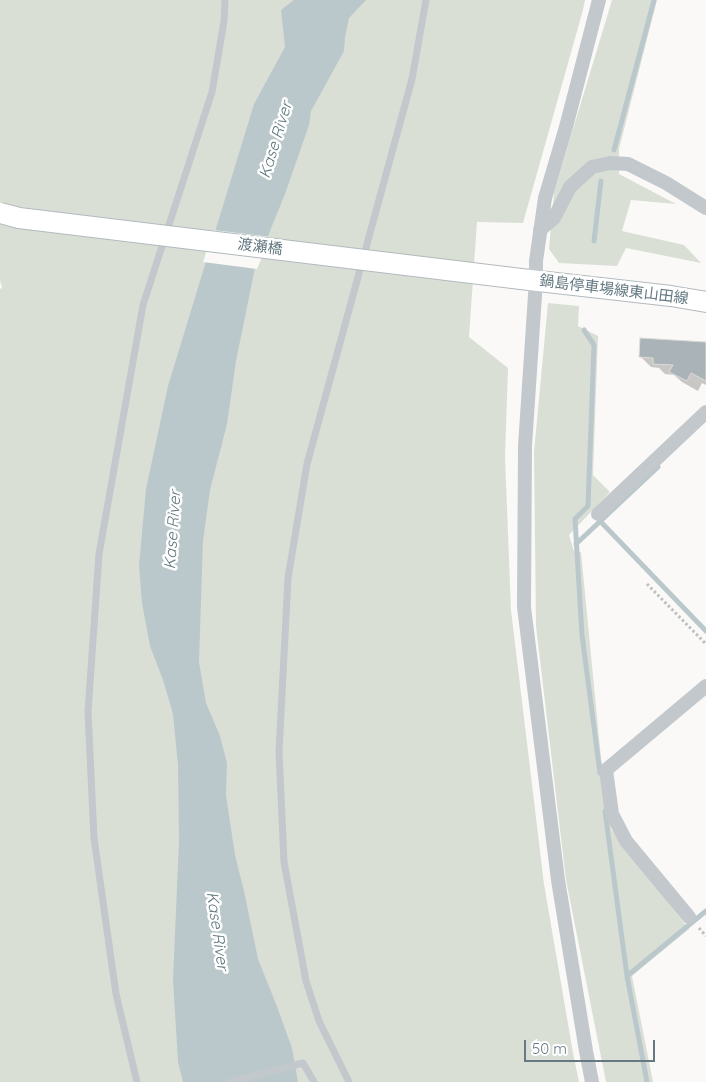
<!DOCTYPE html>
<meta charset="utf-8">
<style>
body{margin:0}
#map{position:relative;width:706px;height:1082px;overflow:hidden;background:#faf9f7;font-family:Quicksand,sans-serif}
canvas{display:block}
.scale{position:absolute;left:524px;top:1040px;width:131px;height:22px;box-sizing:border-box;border:2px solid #647982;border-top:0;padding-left:6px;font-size:15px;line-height:18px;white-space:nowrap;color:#647982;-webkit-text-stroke:4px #fff;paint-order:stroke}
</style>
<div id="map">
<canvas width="706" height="1082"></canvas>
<div class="scale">50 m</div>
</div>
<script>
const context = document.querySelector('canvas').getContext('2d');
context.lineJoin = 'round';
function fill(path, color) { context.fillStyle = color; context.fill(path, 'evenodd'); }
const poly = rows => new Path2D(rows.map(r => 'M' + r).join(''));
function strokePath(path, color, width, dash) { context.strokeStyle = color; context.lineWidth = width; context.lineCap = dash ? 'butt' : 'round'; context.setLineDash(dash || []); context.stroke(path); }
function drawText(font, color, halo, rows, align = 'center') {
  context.font = font + ' Quicksand,"Noto Sans JP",sans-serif'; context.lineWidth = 5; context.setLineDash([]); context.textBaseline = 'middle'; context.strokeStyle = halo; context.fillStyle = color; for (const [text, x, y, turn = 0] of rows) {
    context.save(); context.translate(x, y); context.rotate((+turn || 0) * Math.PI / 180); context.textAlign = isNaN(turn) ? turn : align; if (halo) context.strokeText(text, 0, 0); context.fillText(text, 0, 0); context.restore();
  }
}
fill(poly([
 [0,0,585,0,583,10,523,223,477,222,469,337,508,368,505,457,511,610,544,884,573,1053,579,1082,0,1082,0,289,2,288,0,280],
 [612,0,657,0,619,149,619,174,676,204,631,200,622,231,684,245,701,263,626,248,617,266,559,263,549,249,554,192],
 [548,303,579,306,578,326,598,336,593,475,610,492,569,535,574,551,581,552,601,758,611,829,689,929,632,976,653,1082,606,1082,566,880,536,626,534,452]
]), '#dadfd6');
fill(poly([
 [294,0,366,0,349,18,345,37,344,51,311,111,309,125,285,194,255,268,236,361,227,424,210,490,203,541,199,662,206,703,220,736,227,763,226,795,235,855,244,891,258,959,276,1004,292,1048,298,1082,183,1082,178,1062,173,980,179,841,178,765,173,714,163,680,150,646,142,603,139,565,146,489,168,386,254,104,285,47,281,10]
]), '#bac8cb');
fill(poly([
 [213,230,271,237,257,269,203,262]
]), '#faf9f7');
fill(poly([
 [706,344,706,385,702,383,698,391,682,382,674,375,665,374,659,368,651,367,640,356]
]), '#0003');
strokePath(poly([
 [614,150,654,0],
 [594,241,601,181],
 [584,330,594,345,588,506,575,519,582,635,600,773],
 [600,521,706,631],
 [576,544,658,467],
 [605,811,627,976,647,1082],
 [627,976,706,911]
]), '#bac8cb', 5);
const building = poly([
 [640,338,706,342,706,381,691,373,687,381,669,372,673,365,653,364,653,358,639,357,640,338]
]);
fill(building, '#aab4b8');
strokePath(building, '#dbdbd9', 1);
const secondary = poly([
 [521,279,671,296,706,302]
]);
strokePath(secondary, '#b2babe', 22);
strokePath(poly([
 [647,584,706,644],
 [699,928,706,936]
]), '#bcc0c2', 3, [2.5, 2.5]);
strokePath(poly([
 [137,1082,116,994,94,838,88,712,99,554,143,305,212,92,224,21,225,0],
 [230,1082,303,1063,314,1082],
 [349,1082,319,1021,306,981,284,862,279,752,288,578,307,464,412,79,426,0]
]), '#c2c8cb', 7);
strokePath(poly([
 [540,230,554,218,570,187,592,167,610,163,628,164,666,183,706,208],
 [598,514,706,412],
 [689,917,626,841,612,814,606,770,706,686],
 [592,1082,586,1051,558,880,524,607,525,446,536,280,536,261,545,198,566,127,599,0]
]), '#c2c8cb', 14);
strokePath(secondary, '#fff', 20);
const secondaryBridge = poly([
 [0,213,19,218,521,279]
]);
strokePath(secondaryBridge, '#b2babe', 22, []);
strokePath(secondaryBridge, '#fff', 20);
drawText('15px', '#647982', '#fff', [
 ["渡瀬橋",260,247,7],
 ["鍋島停車場線東山田線",614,290,7]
]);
drawText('italic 16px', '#5f777c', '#fff', [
 ["Kase River",276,140,-73],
 ["Kase River",173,530,-86],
 ["Kase River",217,931,82]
]);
</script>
